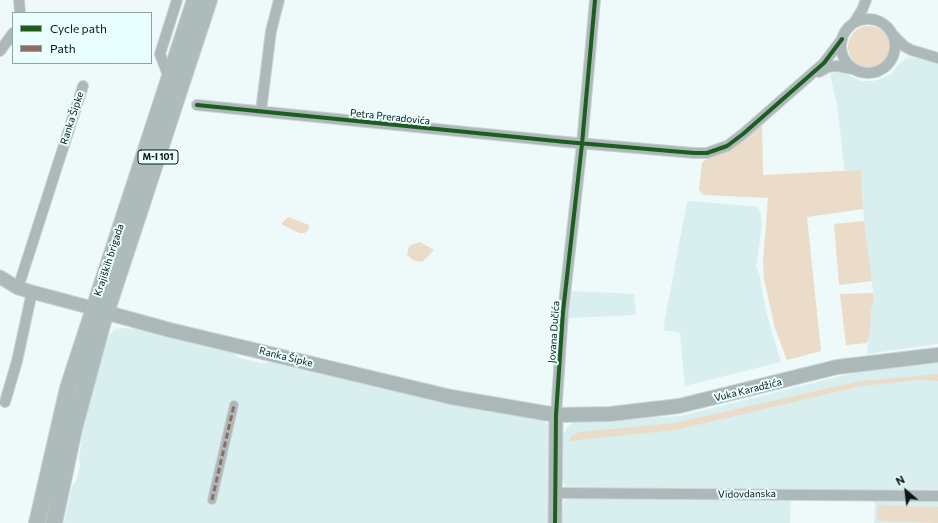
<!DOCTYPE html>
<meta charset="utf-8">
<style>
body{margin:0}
#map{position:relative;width:938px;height:523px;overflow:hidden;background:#eef9f9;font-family:Commissioner,sans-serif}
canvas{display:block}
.legend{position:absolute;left:12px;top:12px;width:140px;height:52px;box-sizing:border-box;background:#e9fefe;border:1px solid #91a0a0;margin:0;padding:5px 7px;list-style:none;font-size:12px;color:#0d1414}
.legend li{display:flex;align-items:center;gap:8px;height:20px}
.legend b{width:20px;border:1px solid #91a0a0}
.north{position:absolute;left:886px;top:471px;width:40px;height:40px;-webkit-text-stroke:3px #e9fefe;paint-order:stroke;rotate:332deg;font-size:11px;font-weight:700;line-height:16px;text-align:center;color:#0d1414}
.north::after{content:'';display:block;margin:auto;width:14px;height:18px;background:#0d1414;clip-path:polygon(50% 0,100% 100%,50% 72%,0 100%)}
</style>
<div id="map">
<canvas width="938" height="523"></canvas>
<ul class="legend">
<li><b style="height:5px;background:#1b5e20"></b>Cycle path</li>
<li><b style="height:5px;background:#8d6e63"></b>Path</li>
</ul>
<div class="north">N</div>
</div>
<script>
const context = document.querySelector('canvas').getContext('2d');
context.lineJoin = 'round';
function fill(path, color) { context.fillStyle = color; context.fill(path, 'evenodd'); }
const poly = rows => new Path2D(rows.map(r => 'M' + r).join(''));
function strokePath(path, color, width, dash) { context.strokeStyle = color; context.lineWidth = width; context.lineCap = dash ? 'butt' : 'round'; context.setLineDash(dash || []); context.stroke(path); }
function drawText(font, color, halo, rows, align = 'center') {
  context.font = font + ' Commissioner,sans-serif'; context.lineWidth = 4; context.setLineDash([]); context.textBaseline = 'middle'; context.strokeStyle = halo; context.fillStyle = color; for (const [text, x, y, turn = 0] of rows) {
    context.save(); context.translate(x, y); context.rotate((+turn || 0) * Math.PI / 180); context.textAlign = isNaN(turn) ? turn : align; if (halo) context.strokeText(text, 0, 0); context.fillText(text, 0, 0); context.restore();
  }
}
fill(poly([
 [909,57,938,63,938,344,867,354,871,310,874,299,864,221,861,171,845,172,837,105,830,74,841,72,862,81,873,81,883,78,891,74,902,61],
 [694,201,758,207,761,214,762,226,756,267,759,273,767,315,781,362,685,386,680,333,663,330,687,202],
 [570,291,634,294,636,315,568,318],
 [121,328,136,329,161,334,230,351,239,358,260,363,274,362,483,410,543,420,548,425,550,430,551,523,64,523,72,486,76,482,80,465,79,459,85,413,107,338,115,329],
 [938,363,938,491,569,489,566,487,562,480,563,435,568,426,575,421,681,416,865,370],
 [573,497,791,498,790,523,562,523,564,501],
 [875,500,938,500,938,523,874,523]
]), '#d9efef');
fill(poly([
 '848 47a21 21 0 1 1 42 0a21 21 0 1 1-42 0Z',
 [762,124,763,175,861,170,863,209,807,217,821,351,787,360,775,328,764,279,763,261,768,198,704,195,699,190,702,163,705,160,732,149],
 [288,217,309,225,309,229,305,233,299,233,281,224],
 [864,221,872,281,839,285,834,224],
 [420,242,434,250,422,262,413,260,407,255,409,246],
 [873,293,874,299,871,310,870,333,867,343,846,345,840,294],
 [938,374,938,381,919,380,861,386,676,430,569,441,572,435,579,432,675,423,860,381],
 [878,505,938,507,938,523,877,521]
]), '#ebdbc9');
const pedestrian = poly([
 [212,500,234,405]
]);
const minor = poly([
 [19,0,20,13],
 '841 46a27 27 0 1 1 54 0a27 27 0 1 1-54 0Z',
 [854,23,862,10,866,0],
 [893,35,904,46,911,50,938,58],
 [0,51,13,33],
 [819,72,828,67,837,66,853,69],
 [169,78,160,54,177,0],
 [197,105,566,142,694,153,707,153,727,146,743,134,824,63,842,39],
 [261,111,271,31,279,0],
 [18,288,83,86],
 [5,402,17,361,32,292],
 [556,415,563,312,582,144,595,0],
 [556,493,938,496]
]);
const tertiary = poly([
 [0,277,18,288,32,292,92,308],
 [555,523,556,415]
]);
const secondary = poly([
 [97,310,170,330,451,397,556,415,610,414,679,406,837,367,938,355]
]);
const primary = poly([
 [37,523,68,388,195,0],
 [54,523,74,429,102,325,209,0]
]);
strokePath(pedestrian, '#cbd4d4', 10);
strokePath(minor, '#cbd4d4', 12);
strokePath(tertiary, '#cbd4d4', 15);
strokePath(secondary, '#cbd4d4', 16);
strokePath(primary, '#cbd4d4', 18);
strokePath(pedestrian, '#adb8b8', 8);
strokePath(minor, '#adb8b8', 10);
strokePath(tertiary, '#adb8b8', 13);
strokePath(secondary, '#abb8b8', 14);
strokePath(primary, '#adbbbb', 16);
strokePath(poly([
 [212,500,234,405]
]), '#8d6e63', 3, [6, 3]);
strokePath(poly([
 [197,105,566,142,694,153,707,153,727,146,743,134,824,63,842,39],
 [555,523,556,415,563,312,582,144,595,0]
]), '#1b5e20', 4);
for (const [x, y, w] of [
 [158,157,40]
]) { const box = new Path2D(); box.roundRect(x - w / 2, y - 7, w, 14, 3); context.fillStyle = '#e9fefe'; context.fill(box); strokePath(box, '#0d1414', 1); }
drawText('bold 9px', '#0d1414', null, [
 ["M-I 101",158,157]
]);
drawText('10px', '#0d1414', '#e9fefe', [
 ["Petra Preradovića",390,117,6],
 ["Ranka Šipke",72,118,-72],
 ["Krajiških brigada",109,260,-72],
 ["Jovana Dučića",554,332,-86],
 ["Ranka Šipke",286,357,14],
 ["Vuka Karadžića",748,390,-14],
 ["Vidovdanska",747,494,-1]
]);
</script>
